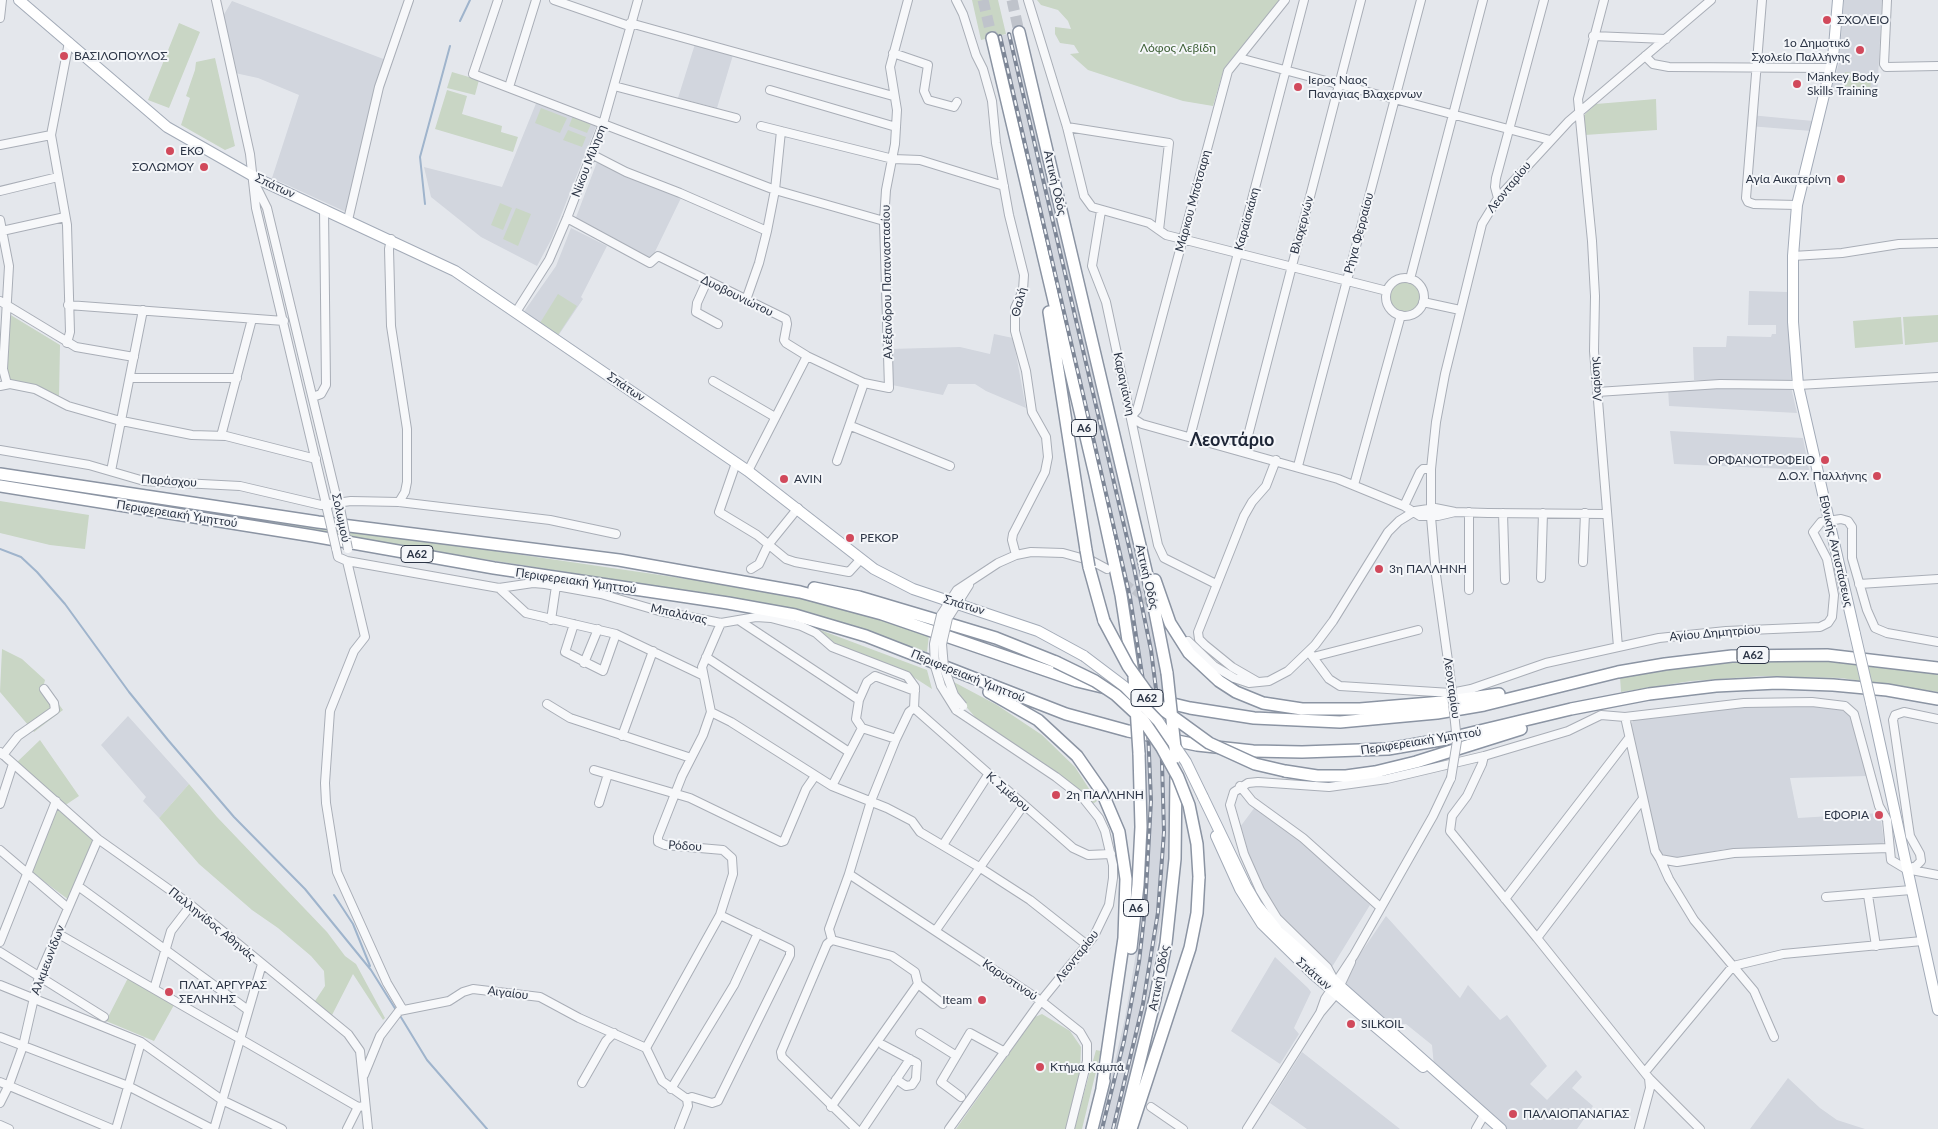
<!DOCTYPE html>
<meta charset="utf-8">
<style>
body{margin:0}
canvas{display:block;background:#e4e7ec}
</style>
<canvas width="1938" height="1129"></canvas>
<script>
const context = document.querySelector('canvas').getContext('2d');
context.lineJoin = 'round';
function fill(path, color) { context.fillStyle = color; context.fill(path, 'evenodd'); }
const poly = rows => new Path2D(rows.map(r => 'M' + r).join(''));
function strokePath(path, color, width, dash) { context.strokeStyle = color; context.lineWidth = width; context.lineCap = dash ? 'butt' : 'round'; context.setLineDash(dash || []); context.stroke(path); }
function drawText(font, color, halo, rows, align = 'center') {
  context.font = font + ' Lato,sans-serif'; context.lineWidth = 4; context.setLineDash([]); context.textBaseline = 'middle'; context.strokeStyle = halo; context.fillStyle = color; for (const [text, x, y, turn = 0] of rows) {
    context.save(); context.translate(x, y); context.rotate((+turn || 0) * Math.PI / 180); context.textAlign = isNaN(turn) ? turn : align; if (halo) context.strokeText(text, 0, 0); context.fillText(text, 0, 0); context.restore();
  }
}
fill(poly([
 [1844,0,1882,0,1877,98,1831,91,1839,63],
 [232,1,386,60,346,212,272,178,299,95,258,78,235,73,223,16],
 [1015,32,1137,561,1168,708,1138,675,996,37],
 [695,44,733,55,717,108,678,98],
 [537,101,597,124,552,238,537,266,481,237,431,197,424,167,502,187],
 [1750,115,1813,121,1811,131,1749,126],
 [597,162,681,198,651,260,575,220],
 [571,228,607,246,581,297,583,299,558,336,523,313,556,266],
 [1749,291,1788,292,1791,382,1694,380,1693,347,1726,347,1727,336,1771,337,1772,334,1776,334,1776,325,1748,325],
 [994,334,1013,338,1026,408,986,391,975,384,948,384,943,395,892,385,890,349,960,347,990,354],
 [1791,387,1797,413,1669,406,1668,388],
 [1670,431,1803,438,1809,470,1674,464],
 [1770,704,1833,706,1853,716,1868,776,1790,778,1798,818,1880,813,1884,842,1881,845,1725,849,1681,858,1669,857,1657,851,1630,726,1635,718],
 [128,716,189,784,159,818,143,801,146,797,101,745],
 [1146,732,1171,774,1170,843,1164,903,1145,1014,1116,1129,1099,1129,1125,1018,1136,953,1145,853],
 [1255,807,1305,843,1370,905,1332,967,1275,914,1252,869,1240,827],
 [1386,916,1460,998,1468,985,1500,1020,1507,1015,1547,1066,1530,1084,1547,1100,1576,1070,1582,1077,1572,1088,1593,1106,1577,1129,1507,1129,1434,1066,1432,1045,1406,1024,1388,1024,1348,987,1346,982,1352,966],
 [1275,957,1308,988,1311,992,1294,1028,1299,1034,1280,1064,1231,1031],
 [1302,1052,1400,1129,1307,1129,1270,1103],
 [1788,1078,1820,1108,1837,1120,1865,1129,1750,1129]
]), '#d2d6de');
fill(poly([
 [972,0,998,0,1006,34,981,40],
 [1037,0,1280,0,1224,68,1213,106,1183,101,1088,70,1070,54,1079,53,1074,45,1060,43,1055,34,1055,27,1071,29,1068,21,1058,10,1041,5],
 [179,23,200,32,169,108,148,100],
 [215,58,235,146,225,150,181,125,190,98,186,96,195,70,196,62],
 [452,72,479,80,475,95,447,88],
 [1845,72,1872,75,1870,89,1844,86],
 [447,90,467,96,462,114,502,126,501,132,518,137,513,152,435,129],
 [1656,99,1657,130,1585,135,1583,116,1596,104],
 [541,108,567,118,560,133,535,123],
 [573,116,591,124,587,133,569,126],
 [568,130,586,137,582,147,563,140],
 [500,203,512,208,503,230,491,225],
 [516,208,531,214,518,246,503,239],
 '1390 297a15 15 0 1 1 30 0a15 15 0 1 1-30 0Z',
 [558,294,577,306,558,335,540,323],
 [9,314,60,345,59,397,7,378],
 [1938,315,1938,342,1905,345,1903,317],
 [1901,317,1903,344,1855,348,1853,321],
 [0,479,770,591,837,605,929,635,927,652,840,622,782,606,0,483],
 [0,501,89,515,85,549,50,545,0,533],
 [815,628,927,670,932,689,904,671,836,646],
 [2,649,22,659,45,680,44,684,63,710,34,732,0,692],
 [1800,660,1840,662,1938,674,1938,692,1841,678,1763,676,1691,681,1621,692,1620,677,1652,671,1722,663],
 [950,680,997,705,1042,735,1075,767,1097,801,1090,806,982,725,962,702],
 [40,740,79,796,64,806,15,764],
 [189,784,217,817,327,932,345,956,356,964,385,1018,383,1020,353,974,331,1017,313,1004,325,986,324,971,311,956,278,928,252,910,199,864,159,818],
 [57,805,94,839,69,900,30,871],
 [128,978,174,1005,154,1041,106,1021],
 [1042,1014,1070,1031,1081,1047,1080,1072,1066,1129,956,1129,1035,1017],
 [1096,1050,1101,1051,1082,1129,1074,1129]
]), '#c9d6c5');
strokePath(poly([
 [460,21,470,0],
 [425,204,420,157,450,46],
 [0,549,21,557,37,572,65,604,129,692,168,740,234,817,305,889,371,970,396,1010],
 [334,895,353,924,370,966],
 [399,1014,427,1060,487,1129]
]), '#9fb4cc', 2);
strokePath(poly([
 [1116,575,1153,606]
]), '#bfc3cb', 8, [8, 4]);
strokePath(poly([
 [983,0,992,38],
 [1012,0,1019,32]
]), '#bfc3cb', 11, [11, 5.5]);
const minor = poly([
 [216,0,250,154,256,208,327,508],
 [498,0,473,74,775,190,884,221],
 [554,0,629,26],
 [956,0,963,14,976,55,983,69,992,101,996,143,1009,215,1024,275,1023,290,1015,308,1015,331,1026,371,1032,412,1046,437,1048,457,1045,472,1013,534,1012,540,1016,555],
 [1028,0,1067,127,1084,196,1092,207,1149,223,1166,235,1182,239,1387,291],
 [1285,0,1228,71,1137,410,1131,417,1142,424,1338,479,1404,506,1420,516,1438,516,1455,512],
 [1604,0,1578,99,1592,241,1595,296,1594,351,1618,647],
 [1762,0,1746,198,1748,202,1754,204,1797,205],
 [1887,0,1884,64,1886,67,1938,66],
 [0,18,2,0],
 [630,23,893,96],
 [1593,36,1666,39],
 [893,53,928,65,924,91,928,100,954,107,957,102],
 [1645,56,1653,64,1669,67,1830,68],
 [1239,58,1550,140],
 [614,86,736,118],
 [509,87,536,0],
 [770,90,896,127],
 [761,126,893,159,920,160,1004,186],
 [1067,127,1169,143,1159,230],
 [0,145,51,135],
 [591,154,626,172,680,193,767,231],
 [256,186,267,208,339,508],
 [0,191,58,177],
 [1498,198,1495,187,1496,178,1544,0],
 [1101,211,1092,266,1106,302,1158,545,1164,558,1216,584],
 [567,218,650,263,658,256,786,319,787,324,784,340,786,343,807,356,864,383,889,388,884,221,886,190,895,144,897,110,890,67,908,0],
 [0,220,9,266,3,369,7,384],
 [348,220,379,87,409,0],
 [2,231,65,217],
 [391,239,389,249,391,326,407,429,407,482,405,492,399,502],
 [1793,256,1842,253,1899,244,1938,243],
 '1386 297a19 19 0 1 1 38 0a19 19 0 1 1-38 0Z',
 [1410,279,1483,0],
 [707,281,697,303,696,312,718,324],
 [746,300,759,263,767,231,775,190,781,131],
 [0,301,76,347,134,357],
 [1423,302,1460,310],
 [68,305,284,321],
 [516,312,549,260,567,218,603,124,638,0],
 [67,343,70,332,67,225,51,135,69,42],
 [130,378,237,378],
 [713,381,775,417],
 [0,386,10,384,35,389,68,406,117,420,192,435,226,436,316,459],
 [1597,392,1720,384,1798,385,1938,377],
 [313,397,321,394,326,385,324,209],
 [851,426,950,466],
 [221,436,252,319],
 [1190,437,1304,0],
 [0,450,89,465,144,481,240,486,321,505,351,501,399,502,550,520,616,534],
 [1244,451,1361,0],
 [837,461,864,383],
 [736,463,719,512,757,535,786,559,795,562,849,572,860,560],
 [1298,466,1421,0],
 [111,471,143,310],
 [748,471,807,356],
 [1354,485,1401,315],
 [1404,506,1420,472,1423,469,1431,469],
 [1469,512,1469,590],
 [1503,513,1505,580],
 [336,548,338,557,347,561,499,588,533,583,545,584,601,594,659,611,721,623,756,617,771,618,801,626,816,633,832,647,907,676,915,687,914,708],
 [347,561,365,637,354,651,330,711,325,783,326,803,337,872,387,983,403,1010],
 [1583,562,1585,513],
 [751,569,759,564,768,545,798,508],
 [1541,578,1543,513],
 [1859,584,1938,579],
 [499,588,526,613,616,634,702,675],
 [941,615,957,590,998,563,1016,555,1031,552,1063,553,1092,561,1107,569],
 [948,618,969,585],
 [551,620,556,586],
 [740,621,859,700,856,719,862,728,896,739],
 [574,624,565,652,603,671,616,634],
 [1188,641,1214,666,1234,678,1249,683,1269,681,1288,671,1315,645,1333,621,1388,532,1399,521,1415,511,1435,508,1455,512,1488,513,1606,514],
 [1309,652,1329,679,1340,686,1451,693,1471,689,1546,663,1659,638,1726,631,1820,627,1828,623,1832,617,1834,595,1827,559,1813,532,1821,522,1841,519,1848,521,1852,527,1852,558,1867,610,1875,628,1887,633,1938,642],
 [706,657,849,752],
 [1313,657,1418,630],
 [584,663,598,629],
 [1450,675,1436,575,1431,517,1431,469,1436,422,1445,374,1482,224,1498,198,1569,121,1711,0],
 [1258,682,1232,667,1205,645,1199,639,1198,632,1244,516,1252,502,1266,486,1276,460],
 [859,700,867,682,875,676,915,691],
 [547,704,570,718,691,758],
 [914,708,909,712,896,739,871,801,849,874,1041,1001,1080,1032,1087,1044,1087,1061,1070,1129],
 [914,708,1073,848,1088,855,1111,854],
 [711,712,731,722,832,786,887,808,912,821,920,832,979,867,1030,900,1087,945],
 [1625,717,1655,851,1660,859,1677,862,1734,853,1889,848],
 [622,736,653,651],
 [0,752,98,839,191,905,348,1034,360,1051,368,1129],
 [3,755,18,736,55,710,54,703,44,689],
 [1484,756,1482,764,1467,796,1452,816,1450,831,1537,938,1642,800],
 [594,770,690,798,781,842,784,841,806,789,815,776],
 [832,786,862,728],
 [1240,786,1252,801,1303,838,1380,907],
 [599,803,608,774],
 [0,804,13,764],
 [943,845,988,775],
 [0,850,68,908],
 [1660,859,1669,879,1694,920,1733,966,1783,954,1922,941],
 [1908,869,1916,866,1921,861,1920,854,1910,836,1893,720,1895,715,1904,712,1938,719],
 [78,886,248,1010],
 [1868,895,1876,946],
 [1826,897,1911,890],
 [1505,899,1629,738],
 [936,930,1023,806],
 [57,933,358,1107,365,1106],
 [1537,938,1649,1078,1700,1129],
 [832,940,827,944,781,1052,782,1057,856,1129],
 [832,940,892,956,915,972,918,984],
 [832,940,829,929,849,874],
 [0,942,56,801],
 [0,952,104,1017],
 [1333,978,1327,967,1277,918,1260,890,1244,854,1230,805,1234,792,1248,783,1258,782,1329,787,1387,779,1484,756,1568,731,1601,715,1625,717,1744,703,1812,702,1845,706,1854,714,1879,806,1887,820,1891,860,1906,869,1938,875],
 [918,984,943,1004],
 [0,985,141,1042,222,1100,282,1129],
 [154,989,171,931,191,905],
 [1320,1013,1325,999,1354,955,1433,816,1451,778],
 [920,1033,955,1055],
 [0,1037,128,1086,212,1129],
 [883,1045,917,1063,916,1079,912,1085,906,1086,896,1079],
 [646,1048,720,915,733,874,732,858,723,850,665,845,658,842,658,837,682,776,703,735,711,712,702,667,721,623],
 [1645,1072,1733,966,1754,991,1774,1037],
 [364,1075,380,1036,399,1011,449,1001,463,992,473,989,540,997,579,1018,646,1048,662,1081,687,1099,688,1106,679,1129],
 [0,1082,112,1129],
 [582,1083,606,1041,614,1033],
 [671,1089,734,985,758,933],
 [961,1097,941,1082,970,1033,1005,1052],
 [687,1099,692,1097,712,1103,718,1101,790,955,790,949,786,947,720,915],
 [0,1103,9,1085,23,1046,39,976,98,839],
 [831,1107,918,984],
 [1151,1107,1183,1129],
 [0,1125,9,1129],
 [116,1129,141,1042],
 [214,1129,262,964],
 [347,1129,358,1107],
 [863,1129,910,1059],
 [949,1129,1041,1001,1094,936,1109,905,1113,878,1113,865,1105,831,1099,818,1083,798,1056,777,956,710],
 [1247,1129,1320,1013,1336,994,1351,962],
 [1476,1129,1484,1115],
 [1639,1129,1650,1088,1649,1078]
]);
const major = poly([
 [19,0,167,127,260,180,455,271,748,471,874,569,913,589,1038,631,1084,656],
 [1838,0,1833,58,1797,205,1793,256,1793,322,1798,385,1855,634],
 [1871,703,1938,1010],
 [1203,797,1246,886,1257,905,1278,931,1501,1129],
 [1216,836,1240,889,1262,924,1314,975,1423,1067]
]);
const highway = poly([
 [1019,32,1151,592,1167,673],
 [992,38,1095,475,1121,595,1133,673],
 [1049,312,1086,550],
 [0,474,318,522,619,560,800,592,882,614,1077,681,1190,708,1254,718,1340,722,1437,713,1484,705,1618,672,1665,664,1732,656,1827,655,1938,668],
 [0,486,313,536,494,568,728,603,795,615,866,636,1066,714,1128,731,1197,745,1253,751,1302,752,1388,749,1446,739,1571,709,1649,694,1716,686,1777,683,1833,685,1887,690,1938,699],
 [1089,567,1104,621],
 [1155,580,1170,623,1189,653,1219,681,1236,692,1263,703,1302,709,1360,709,1442,702,1499,694],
 [814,588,859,597,933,619,996,638,1056,662],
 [989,692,1038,720,1077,756,1102,792,1119,832,1126,879,1124,938,1102,1088],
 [1285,771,1317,776,1346,776,1375,772,1416,762,1521,729],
 [1131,948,1138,885,1141,827,1139,753],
 [1092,1129,1104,1081],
 [1123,1129,1155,999,1166,943,1175,859,1176,776],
 [1131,1129,1190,948,1197,913,1199,877]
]);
strokePath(minor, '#a9aeb7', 10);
strokePath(major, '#a3abb8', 12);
strokePath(highway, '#8b94a3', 14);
strokePath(minor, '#f7f8fa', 8);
strokePath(major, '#fff', 10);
strokePath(highway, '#fff', 11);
const rail = poly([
 [1009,34,1134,568,1151,650,1161,728,1164,832,1158,912,1143,1004,1113,1129],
 [1000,36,1130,597,1147,706,1151,801,1145,909,1139,962,1124,1041,1102,1129]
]);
strokePath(rail, '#7d8696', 4);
strokePath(rail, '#f4f6f9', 2, [5.5]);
const minorBridge = poly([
 [340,508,348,549],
 [327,509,336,548],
 [941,615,934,644,935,666,941,686,956,710],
 [948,618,942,644,944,668,954,695,963,706],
 [1450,675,1457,741,1451,778]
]);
const majorBridge = poly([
 [1855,634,1871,703],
 [1084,656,1125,687,1158,721,1186,762,1203,797]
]);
const highwayBridge = poly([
 [1086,550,1089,567],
 [1104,621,1128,666,1146,691,1165,711,1209,743,1255,764,1285,771],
 [1056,662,1095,681,1116,695,1143,720,1162,748,1178,777,1189,805,1197,844,1199,877],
 [1167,673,1176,757],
 [1134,677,1139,753]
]);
strokePath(minorBridge, '#a9aeb7', 10, []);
strokePath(majorBridge, '#a3abb8', 12, []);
strokePath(highwayBridge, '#8b94a3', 14, []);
strokePath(minorBridge, '#f7f8fa', 8);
strokePath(majorBridge, '#fff', 10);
strokePath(highwayBridge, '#fff', 11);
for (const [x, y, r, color] of [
 [1827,20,5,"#d1495b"],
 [1860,50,5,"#d1495b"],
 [64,56,5,"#d1495b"],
 [1797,84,5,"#d1495b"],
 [1298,87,5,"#d1495b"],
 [170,151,5,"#d1495b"],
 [204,167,5,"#d1495b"],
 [1841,179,5,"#d1495b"],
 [1825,460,5,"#d1495b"],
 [1877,476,5,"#d1495b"],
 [784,479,5,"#d1495b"],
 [850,538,5,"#d1495b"],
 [1379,569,5,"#d1495b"],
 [1056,795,5,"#d1495b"],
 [1879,815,5,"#d1495b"],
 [169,992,5,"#d1495b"],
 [982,1000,5,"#d1495b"],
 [1351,1024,5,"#d1495b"],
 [1040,1067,5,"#d1495b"],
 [1513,1114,5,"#d1495b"]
]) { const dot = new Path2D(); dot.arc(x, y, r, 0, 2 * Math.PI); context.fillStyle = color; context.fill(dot); strokePath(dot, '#f4f6f9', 2); }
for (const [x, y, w] of [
 [1084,428,25],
 [417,554,32],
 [1753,655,32],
 [1147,698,32],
 [1136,908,25]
]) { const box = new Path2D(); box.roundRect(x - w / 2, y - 8.5, w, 17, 4); context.fillStyle = '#f4f6f9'; context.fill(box); strokePath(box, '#2b3445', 1); }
drawText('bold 11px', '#2b3445', null, [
 ["Α6",1084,428],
 ["Α62",417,554],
 ["Α62",1753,655],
 ["Α62",1147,698],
 ["Α6",1136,908]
]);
drawText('12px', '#2b3445', '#f4f6f9', [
 ["ΣΧΟΛΕΙΟ",1837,20],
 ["1ο Δημοτικό",1850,43,"right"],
 ["Σχολείο Παλλήνης",1850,57,"right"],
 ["ΒΑΣΙΛΟΠΟΥΛΟΣ",74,56],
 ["Mankey Body",1807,77],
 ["Skills Training",1807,91],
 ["Ιερος Ναος",1308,80],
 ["Παναγιας Βλαχερνων",1308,94],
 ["EKO",180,151],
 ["ΣΟΛΩΜΟΥ",194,167,"right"],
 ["Αγία Αικατερίνη",1831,179,"right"],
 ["ΟΡΦΑΝΟΤΡΟΦΕΙΟ",1815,460,"right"],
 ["Δ.Ο.Υ. Παλλήνης",1867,476,"right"],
 ["AVIN",794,479],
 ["ΡΕΚΟΡ",860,538],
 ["3η ΠΑΛΛΗΝΗ",1389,569],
 ["2η ΠΑΛΛΗΝΗ",1066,795],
 ["ΕΦΟΡΙΑ",1869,815,"right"],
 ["ΠΛΑΤ. ΑΡΓΥΡΑΣ",179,985],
 ["ΣΕΛΗΝΗΣ",179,999],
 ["Iteam",972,1000,"right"],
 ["SILKOIL",1361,1024],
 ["Kτήμα Καμπά",1050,1067],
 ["ΠΑΛΑΙΟΠΑΝΑΓΙΑΣ",1523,1114]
], 'left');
drawText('12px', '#3f6138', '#f4f6f9', [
 ["Λόφος Λεβίδη",1178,48]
]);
drawText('12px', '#2b3445', '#f4f6f9', [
 ["Νίκου Μίληση",589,161,-69],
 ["Αττική Οδός",1055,183,77],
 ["Σπάτων",275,186,25],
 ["Λεονταρίου",1509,187,-51],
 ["Μάρκου Μπότσαρη",1193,201,-75],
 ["Καραϊσκάκη",1247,219,-75],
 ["Βλαχερνών",1302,225,-75],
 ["Ρήγα Φερραίου",1359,233,-75],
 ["Αλέξανδρου Παπαναστασίου",887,282,-91],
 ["Δυοβουνιώτου",737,296,26],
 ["Θαλή",1019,302,-76],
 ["Λαρίσης",1596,379,-94],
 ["Καραγιάννη",1124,384,78],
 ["Σπάτων",626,387,34],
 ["Παράσχου",169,481,4],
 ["Περιφερειακή Υμηττού",177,514,9],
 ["Σολωμού",341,518,78],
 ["Εθνικής Αντιστάσεως",1836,551,77],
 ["Αττική Οδός",1147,577,77],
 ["Περιφερειακή Υμηττού",576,581,8],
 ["Σπάτων",964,605,17],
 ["Μπαλάνας",679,614,12],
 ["Αγίου Δημητρίου",1715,633,-5],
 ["Περιφερειακή Υμηττού",968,676,22],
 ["Λεονταρίου",1452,688,82],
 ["Περιφερειακή Υμηττού",1421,741,-9],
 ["Κ. Σμέρου",1008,792,41],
 ["Ρόδου",685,846,4],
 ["Παλληνίδος Αθηνάς",212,924,39],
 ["Λεονταρίου",1077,956,-52],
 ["Αλκμεωνίδων",48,960,-69],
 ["Σπάτων",1314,974,41],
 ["Αττική Οδός",1159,978,-79],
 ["Καρυστινού",1010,980,34],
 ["Αιγαίου",508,993,7]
]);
drawText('bold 18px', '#1d2536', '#f4f6f9', [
 ["Λεοντάριο",1232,440]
]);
</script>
